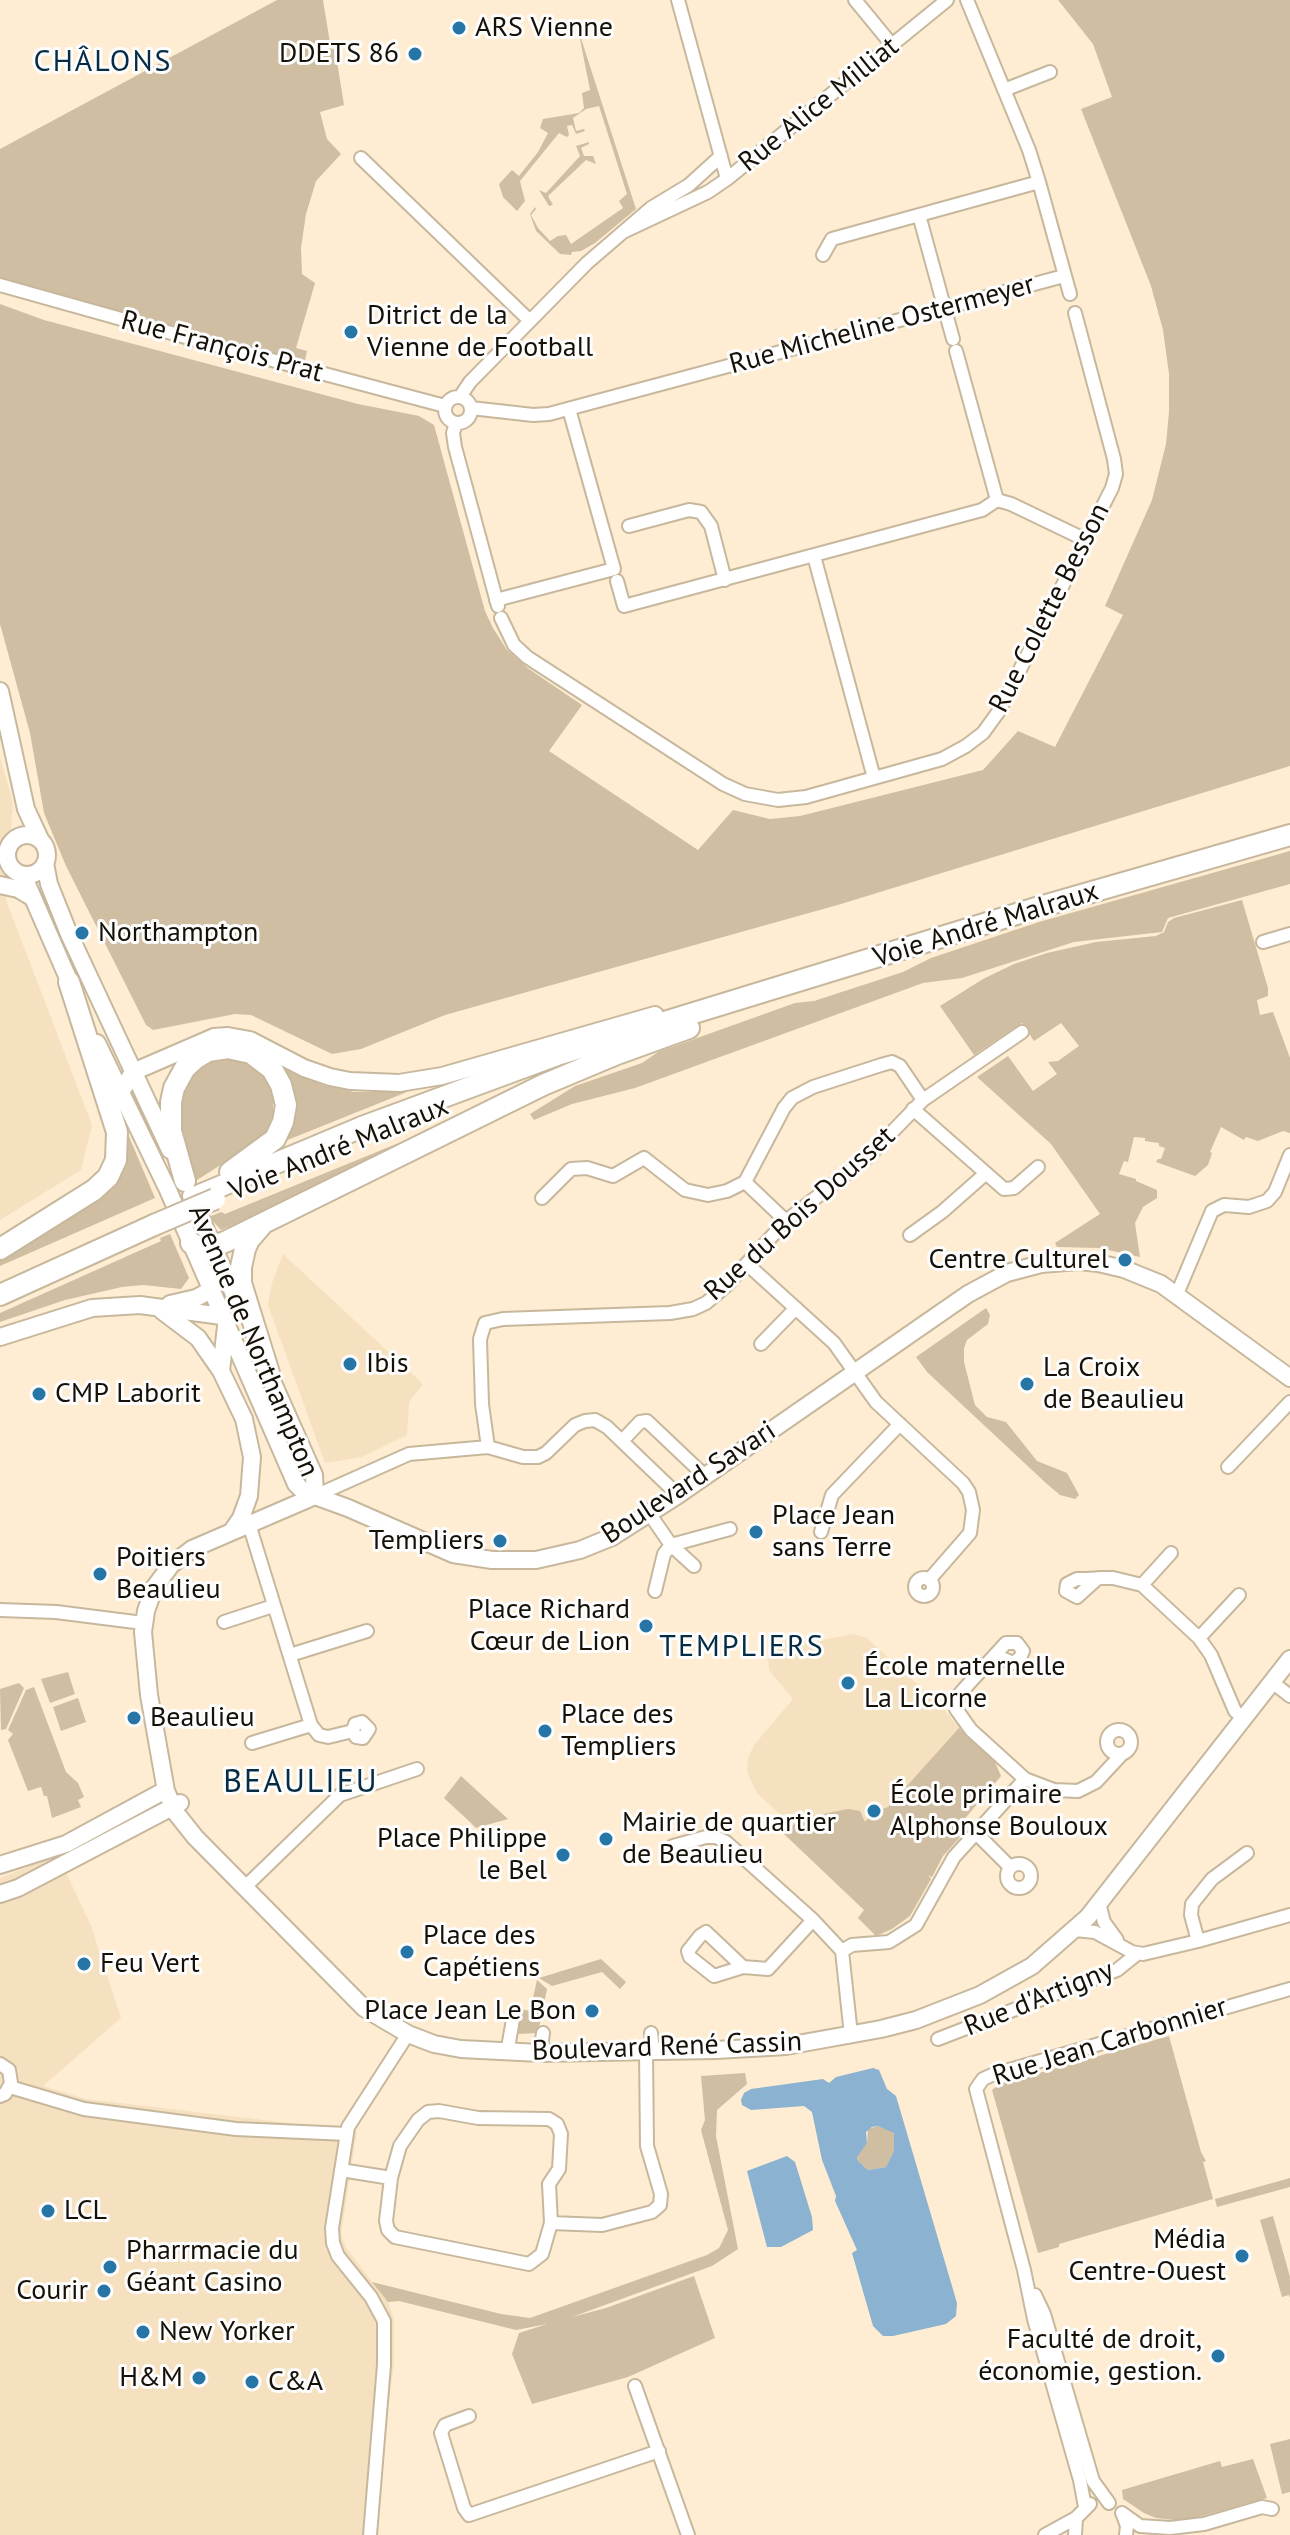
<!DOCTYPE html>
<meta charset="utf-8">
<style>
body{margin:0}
canvas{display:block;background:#feedd2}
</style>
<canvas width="1290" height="2535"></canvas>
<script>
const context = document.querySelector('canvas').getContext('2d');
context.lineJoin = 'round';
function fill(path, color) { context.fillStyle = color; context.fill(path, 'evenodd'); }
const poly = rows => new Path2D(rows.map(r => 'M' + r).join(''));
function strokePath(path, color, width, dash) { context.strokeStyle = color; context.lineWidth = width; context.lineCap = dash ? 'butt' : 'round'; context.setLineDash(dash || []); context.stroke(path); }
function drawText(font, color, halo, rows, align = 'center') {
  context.font = font + ' "PT Sans",sans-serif'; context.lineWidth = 6; context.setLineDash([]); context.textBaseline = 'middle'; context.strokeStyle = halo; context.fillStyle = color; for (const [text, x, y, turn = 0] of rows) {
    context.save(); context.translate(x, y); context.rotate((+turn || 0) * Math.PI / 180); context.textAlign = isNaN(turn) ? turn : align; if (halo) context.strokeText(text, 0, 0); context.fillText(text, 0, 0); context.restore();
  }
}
fill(poly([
 [0,757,13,802,6,900,92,1125,81,1170,0,1220],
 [283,1254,423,1384,409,1402,407,1435,362,1457,325,1463,268,1305,272,1283],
 [854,1634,867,1638,941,1706,966,1736,995,1762,1001,1776,956,1829,962,1835,943,1856,910,1916,892,1929,876,1936,858,1918,864,1910,783,1833,790,1824,757,1793,747,1772,748,1758,754,1745,793,1699,769,1670,768,1655,774,1647,790,1639,816,1641],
 [58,1855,91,1926,121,2018,43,2086,86,2099,357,2131,341,2234,346,2248,388,2302,394,2320,394,2365,385,2426,377,2535,0,2535,0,1878]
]), '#f5e1bf');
fill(poly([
 [277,0,323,0,331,49,335,49,344,105,320,112,327,139,341,154,316,181,306,214,301,248,302,274,315,283,296,348,307,351,305,360,277,355,0,279,0,149],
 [1058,0,1290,0,1290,766,841,904,445,1015,361,1049,332,1054,251,1015,235,1014,153,1030,146,1025,66,866,44,813,30,733,0,624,0,304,44,320,358,404,419,416,434,425,485,611,493,628,507,650,529,669,582,705,549,751,698,850,733,810,770,819,800,816,983,770,1018,731,1055,747,1123,615,1105,606,1152,500,1166,444,1169,412,1169,374,1163,330,1151,286,1081,109,1112,97,1093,44],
 [578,29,636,209,595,243,581,251,572,252,571,255,560,254,536,231,530,214,535,207,536,209,531,215,538,228,550,241,558,236,566,235,571,244,623,208,619,201,627,194,599,106,586,109,573,118,576,131,584,129,585,131,576,134,572,125,567,126,569,135,567,137,559,133,520,181,525,201,517,211,503,197,499,184,512,170,519,176,538,152,548,133,540,128,543,119,579,113,584,108,582,93,590,90],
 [589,142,589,144,581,148,584,156,593,156,596,164,586,160,548,196,553,205,549,206,539,190,546,193,580,156,576,146],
 [1290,851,1290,884,1168,918,1162,932,1074,942,962,978,923,983,635,1088,572,1104,534,1120,530,1114,575,1086,642,1063,658,1052,795,1003,814,1001,903,972,931,958,1039,922],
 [1242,900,1268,988,1268,996,1257,1000,1260,1015,1273,1012,1290,1058,1290,1133,1283,1131,1258,1141,1246,1137,1244,1140,1221,1127,1210,1152,1212,1153,1208,1165,1195,1176,1156,1162,1158,1159,1161,1159,1165,1148,1159,1146,1159,1143,1145,1141,1145,1138,1134,1137,1128,1162,1124,1161,1119,1174,1136,1179,1136,1181,1157,1190,1157,1198,1143,1207,1135,1223,1140,1257,1099,1248,1057,1247,1055,1243,1100,1214,1051,1144,977,1077,1008,1056,1033,1091,1057,1074,1048,1062,1058,1061,1079,1046,1061,1023,1034,1041,1022,1023,974,1055,940,1006,983,979,1014,964,1047,953,1096,942,1156,936,1164,932,1168,922,1174,918],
 [231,1059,253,1066,262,1073,273,1094,273,1120,261,1139,194,1182,180,1120,181,1099,187,1082,195,1073,213,1061],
 [279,1064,322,1085,354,1092,407,1092,285,1141,294,1119,296,1103,293,1089],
 [108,1093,111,1094,155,1198,0,1266,0,1260,96,1201,118,1179,125,1166,128,1154],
 [428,1131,272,1209,221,1230,209,1217,221,1212,225,1214],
 [170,1234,189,1278,181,1289,143,1285,122,1287,65,1300,0,1322,0,1313,161,1241,160,1238],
 [986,1308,990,1315,988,1324,967,1340,964,1348,964,1362,975,1405,987,1417,1006,1422,1037,1461,1067,1473,1079,1495,1075,1499,1060,1495,1047,1484,927,1372,916,1357],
 [68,1672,75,1694,50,1703,41,1679],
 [19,1683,24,1688,6,1729,1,1730,0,1689],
 [34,1687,66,1772,78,1783,84,1797,78,1800,81,1807,52,1818,47,1796,44,1796,41,1787,28,1791,8,1740,13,1734,8,1730,26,1690],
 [78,1698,86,1722,61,1731,53,1707],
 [959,1728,995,1762,1001,1776,956,1829,962,1835,943,1856,932,1877,928,1875,931,1879,910,1916,892,1929,876,1936,858,1918,864,1910,783,1833,802,1818,848,1809,860,1811,865,1822,874,1812,888,1807],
 [461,1776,508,1819,476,1828,471,1823,444,1798],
 [601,1959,626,1982,620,1989,602,1972,552,1986,539,1978],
 [537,1980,547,1989,538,2033,517,2034,520,2009,530,2011],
 [1169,2036,1201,2152,1206,2161,1203,2162,1213,2199,1059,2244,1059,2247,1038,2253,992,2090,1000,2084],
 [745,2073,747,2084,717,2110,716,2136,738,2249,712,2266,572,2317,606,2308,694,2276,715,2338,628,2377,532,2404,512,2354,519,2333,547,2324,516,2330,399,2301,388,2302,372,2282,501,2314,530,2318,707,2255,719,2248,728,2230,701,2130,705,2120,701,2076],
 [878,2126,891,2130,895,2135,894,2152,886,2167,868,2170,858,2161,857,2156,867,2143,868,2129],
 [1290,2178,1290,2187,1217,2207,1215,2199],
 [1273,2216,1290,2277,1290,2298,1289,2295,1282,2297,1260,2220],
 [1290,2439,1290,2492,1282,2494,1270,2444],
 [1253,2459,1267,2498,1184,2521,1156,2518,1144,2513,1123,2499,1122,2490,1220,2461,1222,2467]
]), '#cfbea2');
fill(poly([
 [873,2068,879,2070,887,2089,896,2096,957,2303,956,2316,946,2324,893,2336,883,2336,873,2326,852,2253,857,2250,835,2201,836,2196,822,2160,812,2112,804,2106,751,2110,742,2105,741,2100,744,2093,751,2089,823,2079,829,2083,836,2077],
 [878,2126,894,2133,894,2151,886,2167,868,2170,858,2161,857,2157,867,2143,866,2132,872,2127],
 [787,2156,795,2162,812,2217,813,2230,781,2247,767,2247,747,2171]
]), '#8bb2d0');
const minor = poly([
 [678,0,727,179],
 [855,0,892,45],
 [967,0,1029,150,1039,182],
 [1004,90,1050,72],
 [361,158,530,321],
 [919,215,953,339],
 [625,231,708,192,727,179,947,0],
 [823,255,832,239,1039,182,1070,294],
 [0,285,189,338,445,406],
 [956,351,997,500,1011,504,1086,540],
 '445 410a13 13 0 1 1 26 0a13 13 0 1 1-26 0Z',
 [460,397,470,382,587,263,651,208,689,185,721,156],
 [471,408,533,415,549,414,1064,276],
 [456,423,453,433,455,447,498,606],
 [629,526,689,510,701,512,711,526,725,580],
 [814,556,874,778],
 [617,581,624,606,982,510,997,500],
 [496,600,614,569,569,409],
 [501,618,514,645,527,657,723,784,745,794,778,800,806,797,942,759,966,746,983,733,999,711,1112,488,1116,474,1114,459,1075,313],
 [1263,942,1290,934],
 [913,1109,1004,1189,1014,1188,1038,1167],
 [745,1182,786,1221],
 [542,1198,571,1169,587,1168,613,1176,644,1158,685,1190,708,1195,727,1191,745,1182,784,1108,792,1098,813,1087,881,1065,892,1062,900,1066,923,1100],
 [910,1235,942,1212,984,1175],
 [747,1264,834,1343,876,1402,963,1483,969,1492,973,1510,970,1533,929,1580],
 [1177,1294,1212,1211,1224,1205,1249,1207,1267,1201,1275,1192,1290,1155],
 [761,1344,796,1308],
 [622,1441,640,1422,647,1421,705,1476],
 [488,1447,523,1457,538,1457,546,1453,575,1425,585,1421,595,1420,607,1427,678,1495],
 [1228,1467,1290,1402],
 [315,1496,409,1454,488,1447,482,1404,480,1339,485,1323,503,1319,670,1313,693,1309,706,1303,726,1286,786,1221,868,1157,923,1100,1022,1032],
 [649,1513,671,1545,694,1566],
 [249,1524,311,1725,252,1743],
 [821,1532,832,1495,900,1424],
 '915 1587a9 9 0 1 1 18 0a9 9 0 1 1-18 0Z',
 [1098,1578,1077,1597,1066,1591,1067,1584,1077,1579,1086,1579,1103,1578,1113,1578,1142,1585,1199,1638,1211,1655,1235,1711,1243,1718],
 [1142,1585,1171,1553],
 [655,1591,664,1554,671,1545,730,1529],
 [0,1610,56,1612,143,1623],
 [224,1622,273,1606],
 [1199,1638,1239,1595],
 [290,1655,367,1631],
 [1272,1682,1290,1696],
 [311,1725,319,1735,328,1737,353,1731,356,1737,363,1738,369,1729,362,1722,355,1724,353,1731],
 '1107 1742a12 12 0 1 1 24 0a12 12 0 1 1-24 0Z',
 [1025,1779,1054,1790,1078,1791,1096,1782,1123,1753],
 [976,1833,1010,1867],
 [673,1846,706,1837,716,1837,726,1842,813,1920,842,1951],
 '1007 1876a12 12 0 1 1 24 0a12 12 0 1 1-24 0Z',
 [244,1888,340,1795,417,1769],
 [1099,1903,1104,1922,1117,1940],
 [1075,1930,1095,1932,1132,1952,1143,1954,1198,1941,1191,1915,1192,1904,1212,1879,1247,1853],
 [1198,1941,1290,1915],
 [743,1967,706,1932,700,1936,688,1951,690,1957,714,1976,743,1967,768,1969,813,1920],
 [651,2033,653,2051],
 [851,2035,842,1951,852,1945,889,1942,916,1925,954,1857,1025,1779,971,1730,956,1709,958,1696,964,1689,995,1655,1006,1643,1017,1643,1023,1651,1020,1658,1013,1663,995,1655],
 [938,2039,1117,1970,1137,1954],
 [507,2053,514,2014],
 [540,2053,543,2033],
 [0,2064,9,2070,11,2083,5,2094,0,2096],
 [10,2087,84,2109,236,2129,347,2134],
 [341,2170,391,2178,386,2221,388,2230,395,2237,529,2264,542,2254,551,2223,602,2225,652,2212,660,2205,661,2194,647,2146,646,2051],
 [391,2178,400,2146,418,2120,428,2112,439,2111,478,2118,549,2119,557,2124,561,2134,559,2169,549,2184,551,2223],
 [1035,2295,1044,2314,1093,2481,1109,2503],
 [635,2386,688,2535],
 [469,2416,445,2425,441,2433,464,2508,469,2515,659,2451],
 [1085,2507,1080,2480,1034,2319,1024,2270,976,2089,983,2079,992,2075,1290,1989],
 [1122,2513,1140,2526,1170,2528,1204,2524,1262,2507,1272,2509],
 [1123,2515,1127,2526,1126,2535],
 [370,2535,384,2365,384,2321,371,2297,338,2256,333,2243,332,2228,348,2127,408,2034],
 [1045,2535,1076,2518],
 [1075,2535,1076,2518,1090,2504]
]);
const tertiary = poly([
 [0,691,26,809,40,839],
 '7 855a20 20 0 1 1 40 0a20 20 0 1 1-40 0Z',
 [45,863,49,884,69,934,170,1150],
 [23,875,74,992],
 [0,885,18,889,33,898],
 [97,1043,168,1190,296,1484,303,1491,315,1496,348,1508,453,1554,492,1560,536,1560,580,1550,612,1537,678,1495,968,1294,1007,1273,1041,1264,1079,1261,1098,1263,1124,1269,1161,1284,1290,1378],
 [120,1094,133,1072,214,1037,228,1036,250,1040,304,1068,330,1077,350,1081,399,1083,442,1076,655,1015],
 [191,1196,241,1310],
 [170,1304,196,1298,211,1290,216,1283],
 [161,1310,198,1338,221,1371],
 [226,1326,221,1371,244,1419,252,1457,249,1496,241,1518,232,1531],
 [0,1337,92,1308,140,1305,222,1316],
 [265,1365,314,1475,315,1496],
 [315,1496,192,1549,171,1565,154,1588,146,1611,143,1632,149,1695,166,1791,176,1813,195,1837,364,2008,408,2034,434,2044,461,2049,540,2053,716,2050,786,2046,881,2029,916,2020,980,1995,1032,1966,1088,1917,1290,1659],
 [0,1865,66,1844,160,1793],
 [0,1894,18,1888,180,1803]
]);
const primary = poly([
 [185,1181,171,1131,171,1102,174,1088,185,1068,196,1058,208,1051,228,1048,251,1053,272,1069,281,1085,286,1105,283,1122,275,1139,230,1172],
 [195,1197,362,1127,557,1055,1036,908,1290,835],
 [261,1226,249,1240,245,1249,241,1267,241,1283,269,1373],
 [191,1243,203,1249,225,1242,543,1085,617,1054,689,1028],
 [0,1249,94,1190,108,1177,116,1160,117,1132,69,982],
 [0,1295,154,1225]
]);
strokePath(minor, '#c7b89d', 16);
strokePath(tertiary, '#c7b89d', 20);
strokePath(primary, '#c7b89d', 24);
strokePath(minor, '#fff', 12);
strokePath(tertiary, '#fff', 16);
strokePath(primary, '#fff', 20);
const primaryBridge = poly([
 [154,1225,215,1199]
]);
strokePath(primaryBridge, '#c7b89d', 24, []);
strokePath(primaryBridge, '#fff', 20);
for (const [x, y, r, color] of [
 [459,28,8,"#2576a7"],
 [415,54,8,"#2576a7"],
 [351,332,8,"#2576a7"],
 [82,933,8,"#2576a7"],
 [1125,1260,8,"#2576a7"],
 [350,1364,8,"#2576a7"],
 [1027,1384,8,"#2576a7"],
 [39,1394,8,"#2576a7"],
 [756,1532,8,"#2576a7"],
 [500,1541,8,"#2576a7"],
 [100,1574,8,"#2576a7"],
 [646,1626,8,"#2576a7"],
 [848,1683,8,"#2576a7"],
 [134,1718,8,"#2576a7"],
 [545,1731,8,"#2576a7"],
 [874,1811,8,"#2576a7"],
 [606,1839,8,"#2576a7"],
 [563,1855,8,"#2576a7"],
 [407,1952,8,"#2576a7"],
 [84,1964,8,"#2576a7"],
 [592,2011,8,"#2576a7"],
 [48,2211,8,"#2576a7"],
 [1242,2256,8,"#2576a7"],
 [110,2267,8,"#2576a7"],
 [104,2291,8,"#2576a7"],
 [143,2332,8,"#2576a7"],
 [1218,2356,8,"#2576a7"],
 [199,2378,8,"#2576a7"],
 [252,2382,8,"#2576a7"]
]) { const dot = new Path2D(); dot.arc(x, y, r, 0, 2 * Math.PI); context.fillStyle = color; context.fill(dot); strokePath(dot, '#fdfdfd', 3); }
drawText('28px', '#161007', '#fdfdfd', [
 ["ARS Vienne",475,28],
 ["DDETS 86",399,54,"right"],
 ["Ditrict de la",367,316],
 ["Vienne de Football",367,348],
 ["Northampton",98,933],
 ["Centre Culturel",1109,1260,"right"],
 ["Ibis",366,1364],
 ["La Croix",1043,1368],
 ["de Beaulieu",1043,1400],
 ["CMP Laborit",55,1394],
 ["Place Jean",772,1516],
 ["sans Terre",772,1548],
 ["Templiers",484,1541,"right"],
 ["Poitiers",116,1558],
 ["Beaulieu",116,1590],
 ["Place Richard",630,1610,"right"],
 ["Cœur de Lion",630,1642,"right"],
 ["École maternelle",864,1667],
 ["La Licorne",864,1699],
 ["Place des",561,1715],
 ["Templiers",561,1747],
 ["Beaulieu",150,1718],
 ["École primaire",890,1795],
 ["Alphonse Bouloux",890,1827],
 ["Mairie de quartier",622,1823],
 ["de Beaulieu",622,1855],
 ["Place Philippe",547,1839,"right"],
 ["le Bel",547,1871,"right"],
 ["Place des",423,1936],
 ["Capétiens",423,1968],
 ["Feu Vert",100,1964],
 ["Place Jean Le Bon",576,2011,"right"],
 ["LCL",64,2211],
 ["Média",1226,2240,"right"],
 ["Centre-Ouest",1226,2272,"right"],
 ["Pharrmacie du",126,2251],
 ["Géant Casino",126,2283],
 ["Courir",88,2291,"right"],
 ["New Yorker",159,2332],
 ["Faculté de droit,",1202,2340,"right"],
 ["économie, gestion.",1202,2372,"right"],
 ["H&M",183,2378,"right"],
 ["C&A",268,2382]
], 'left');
drawText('28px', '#161007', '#fdfdfd', [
 ["Rue Alice Milliat",819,105,-39],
 ["Rue Micheline Ostermeyer",882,325,-15],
 ["Rue François Prat",222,347,15],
 ["Rue Colette Besson",1050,608,-63],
 ["Voie André Malraux",986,925,-17],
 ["Voie André Malraux",339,1149,-22],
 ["Rue du Bois Dousset",800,1214,-42],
 ["Avenue de Northampton",253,1341,67],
 ["Boulevard Savari",689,1483,-33],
 ["Rue d'Artigny",1039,1999,-22],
 ["Rue Jean Carbonnier",1110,2042,-17],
 ["Boulevard René Cassin",667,2047,-2]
]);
context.letterSpacing = '2px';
drawText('30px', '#052c44', '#fdfdfd', [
 ["CHÂLONS",103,62],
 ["TEMPLIERS",742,1647]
]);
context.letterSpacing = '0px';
context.letterSpacing = '2px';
drawText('32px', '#052c44', '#fdfdfd', [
 ["BEAULIEU",301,1783]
]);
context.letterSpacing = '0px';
</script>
